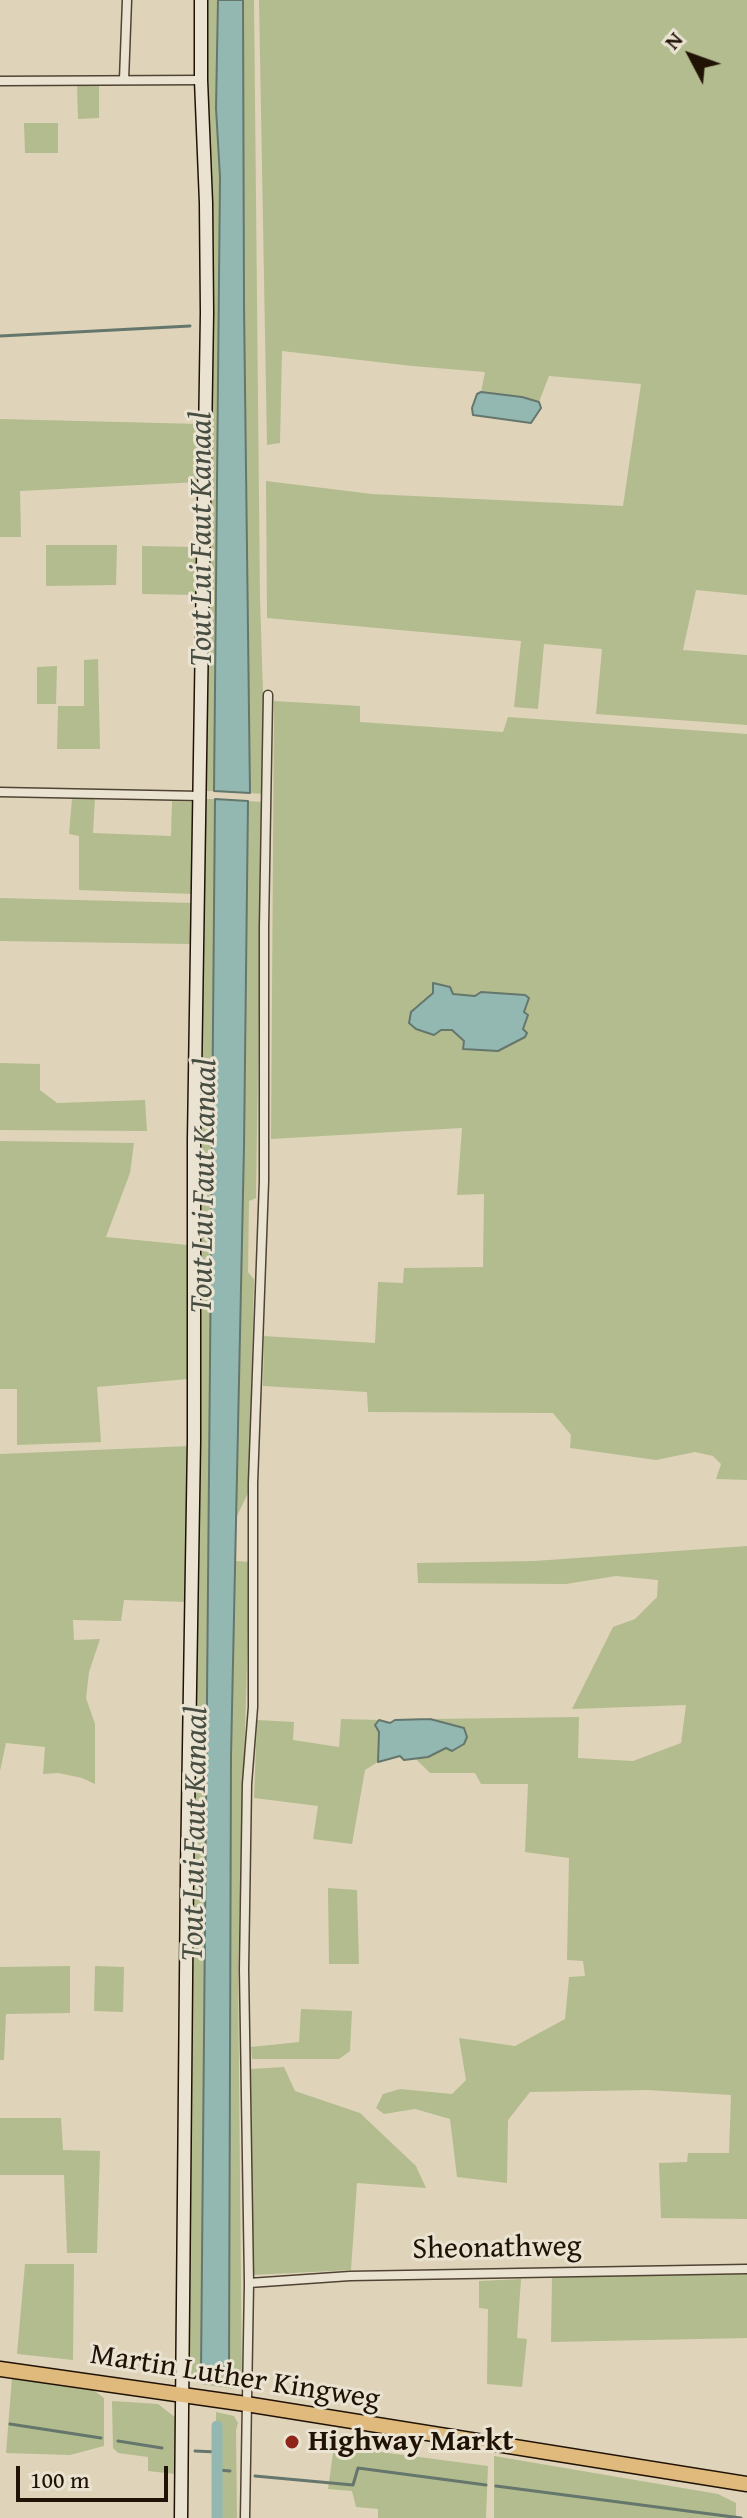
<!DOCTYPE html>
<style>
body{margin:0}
#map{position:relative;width:747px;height:2518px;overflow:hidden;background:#dfd4b9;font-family:"Gentium Book Plus",serif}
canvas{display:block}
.north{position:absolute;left:651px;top:16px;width:80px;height:80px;-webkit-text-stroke:6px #eae3d2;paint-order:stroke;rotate:311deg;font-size:22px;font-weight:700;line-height:32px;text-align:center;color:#201306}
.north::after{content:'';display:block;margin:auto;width:28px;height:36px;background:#201306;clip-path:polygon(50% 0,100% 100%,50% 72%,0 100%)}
.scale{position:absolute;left:16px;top:2466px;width:152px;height:36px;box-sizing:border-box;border:4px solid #201306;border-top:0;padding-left:10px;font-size:24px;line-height:28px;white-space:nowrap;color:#201306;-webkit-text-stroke:6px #eae3d2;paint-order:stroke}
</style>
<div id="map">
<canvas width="747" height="2518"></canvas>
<div class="north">N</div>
<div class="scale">100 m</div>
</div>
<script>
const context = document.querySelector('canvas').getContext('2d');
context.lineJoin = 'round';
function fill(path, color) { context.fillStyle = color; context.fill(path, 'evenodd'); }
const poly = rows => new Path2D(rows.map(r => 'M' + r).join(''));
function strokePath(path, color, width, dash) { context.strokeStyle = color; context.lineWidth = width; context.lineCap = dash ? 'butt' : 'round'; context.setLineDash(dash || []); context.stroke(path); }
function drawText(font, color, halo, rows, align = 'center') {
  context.font = font + ' "Gentium Book Plus",serif'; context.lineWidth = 6; context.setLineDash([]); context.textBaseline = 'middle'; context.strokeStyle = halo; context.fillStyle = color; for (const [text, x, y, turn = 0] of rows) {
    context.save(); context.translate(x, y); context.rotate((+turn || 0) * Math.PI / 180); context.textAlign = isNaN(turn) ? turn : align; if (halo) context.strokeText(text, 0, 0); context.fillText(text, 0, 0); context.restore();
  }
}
fill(poly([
 [206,0,218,0,216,108,220,177,214,791,206,791,212,270,205,34],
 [243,0,254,0,260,598,263,694,263,794,250,793,244,306],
 [259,0,747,0,747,595,696,590,683,650,747,655,747,725,596,714,602,649,544,644,538,709,514,707,521,641,267,618,266,481,372,494,623,506,641,384,549,376,539,402,481,392,485,372,412,366,282,351,280,443,267,445],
 [77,85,99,85,99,118,78,119],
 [24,123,58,123,58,153,25,153],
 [0,419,200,424,199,482,20,491,21,537,0,537],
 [46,545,117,545,116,585,46,586],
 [142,546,197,547,195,595,142,594],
 [98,659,100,749,57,749,58,706,84,706,84,660],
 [57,666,56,704,37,704,37,667],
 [274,701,360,706,360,722,503,732,508,717,747,734,747,1480,716,1479,721,1464,713,1456,695,1452,656,1460,570,1448,571,1435,553,1413,368,1412,367,1392,263,1386,264,1336,375,1343,378,1282,403,1283,404,1268,483,1267,484,1194,457,1195,462,1128,271,1139],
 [433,993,529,998,524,1012,523,1029,464,1041,452,1030,441,1030,411,1012],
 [72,798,95,798,93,833,171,836,172,801,196,802,193,894,79,890,79,836,69,834],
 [205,799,215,799,201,2371,229,2373,231,1755,235,1561,250,1562,238,1967,242,2385,234,2389,201,2384,193,2379,188,2363],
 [248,801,262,802,256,1198,249,1201,248,1272,254,1279,249,1491,236,1518],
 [0,898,194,903,192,944,0,941],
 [0,1063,40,1064,40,1090,57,1103,145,1100,147,1131,0,1130],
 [0,1141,134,1143,130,1173,106,1237,188,1245,188,1379,97,1387,101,1442,17,1445,17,1389,0,1389],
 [189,1446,189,1602,124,1600,121,1621,73,1620,74,1640,100,1639,89,1672,86,1698,95,1724,95,1784,82,1778,58,1773,43,1774,45,1747,6,1743,0,1771,0,1454],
 [747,1546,747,2219,661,2218,659,2163,687,2162,688,2153,729,2153,731,2095,647,2090,530,2092,508,2120,507,2183,457,2177,450,2119,415,2109,384,2114,376,2108,383,2094,400,2089,452,2094,466,2080,459,2038,515,2046,565,2019,569,1977,585,1976,583,1961,567,1960,569,1858,525,1852,528,1784,481,1784,475,1773,430,1773,416,1759,428,1757,446,1748,464,1728,430,1719,579,1717,578,1758,633,1761,681,1743,686,1705,572,1709,613,1627,635,1619,657,1597,658,1580,616,1576,566,1584,418,1583,417,1563,534,1561],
 [341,1719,379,1720,375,1725,379,1732,378,1762,365,1770,352,1844,313,1839,318,1806,254,1798,257,1720,294,1722,293,1740,339,1747],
 [328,1888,357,1890,359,1964,329,1964],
 [70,1966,70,2013,6,2014,4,2060,0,2060,0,1967],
 [95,1966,124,1967,123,2012,94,2011],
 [301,2009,352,2011,350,2051,339,2059,252,2059,251,2047,299,2042],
 [284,2067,295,2091,360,2113,416,2166,426,2188,357,2183,351,2270,253,2275,251,2069],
 [0,2118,61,2118,63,2150,100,2151,97,2253,67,2253,64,2175,0,2175],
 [25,2264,74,2264,73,2360,17,2354],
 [747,2274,747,2338,551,2342,552,2277],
 [521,2279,517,2338,527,2339,522,2387,487,2384,488,2309,479,2308,479,2281],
 [12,2378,89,2387,104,2398,104,2446,70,2455,6,2453],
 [112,2401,158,2404,176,2418,175,2474,148,2471,148,2457,118,2453,113,2448],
 [216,2412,234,2416,238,2423,236,2430,237,2518,217,2518],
 [334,2446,488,2466,486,2518,378,2518,378,2509,356,2507,352,2491,328,2489],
 [494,2456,718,2494,736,2503,736,2518,494,2518]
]), '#b3bc8e');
const water = poly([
 [218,0,243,0,244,306,250,793,214,791,220,177,216,108,218,0],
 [481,392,522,397,539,402,541,408,531,423,473,415,472,408,477,394,481,392],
 [215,799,248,801,244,1147,231,1756,229,2374,201,2372,215,799],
 [433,983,450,987,453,994,475,996,481,992,525,995,529,998,524,1012,528,1015,523,1029,527,1033,525,1037,498,1051,463,1049,464,1041,452,1030,441,1030,434,1035,416,1029,409,1023,411,1012,433,993,433,983],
 [430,1719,464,1728,467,1737,464,1744,452,1751,446,1748,428,1757,404,1760,400,1756,378,1762,379,1732,375,1725,379,1720,390,1723,395,1720,430,1719]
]);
fill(water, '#93b8b2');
strokePath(water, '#65766d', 2);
strokePath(poly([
 [0,336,190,326],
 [10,2424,101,2438],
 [118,2441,162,2448],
 [195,2451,217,2452],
 [218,2470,230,2471],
 [255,2476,353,2485,358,2468,486,2485],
 [496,2486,741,2518]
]), '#65766d', 3);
strokePath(poly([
 [217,2426,217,2518]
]), '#93b8b2', 11);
const street = poly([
 [124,80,127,0],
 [0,81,201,80],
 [0,792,200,796],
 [249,2283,350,2276,747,2269],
 [245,2518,249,2283,244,1969,247,1784,253,1707,253,1483,264,1181,264,927,268,695]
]);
const secondary = poly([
 [181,2518,187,1872,194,1441,194,1139,207,313,206,203,201,80,201,0]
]);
const primary = poly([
 [0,2369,246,2404,747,2484]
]);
strokePath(street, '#504333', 11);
strokePath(secondary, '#201306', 15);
strokePath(primary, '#201306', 17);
strokePath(street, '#eae3d2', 8);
strokePath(secondary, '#eae3d2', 12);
strokePath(primary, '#e0ba7c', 14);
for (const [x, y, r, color] of [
 [292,2442,8,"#8f2418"]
]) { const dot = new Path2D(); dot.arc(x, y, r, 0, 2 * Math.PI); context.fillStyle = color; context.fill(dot); strokePath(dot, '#eae3d2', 3); }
drawText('30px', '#201306', '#eae3d2', [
 ["Sheonathweg",497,2249,-1],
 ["Martin Luther Kingweg",235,2378,9]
]);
drawText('bold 30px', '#201306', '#eae3d2', [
 ["Highway Markt",308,2442]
], 'left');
drawText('italic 32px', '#484d42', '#eae3d2', [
 ["Tout Lui Faut Kanaal",203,539,-90],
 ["Tout Lui Faut Kanaal",205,1186,-89],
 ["Tout Lui Faut Kanaal",196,1834,-89]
]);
</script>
